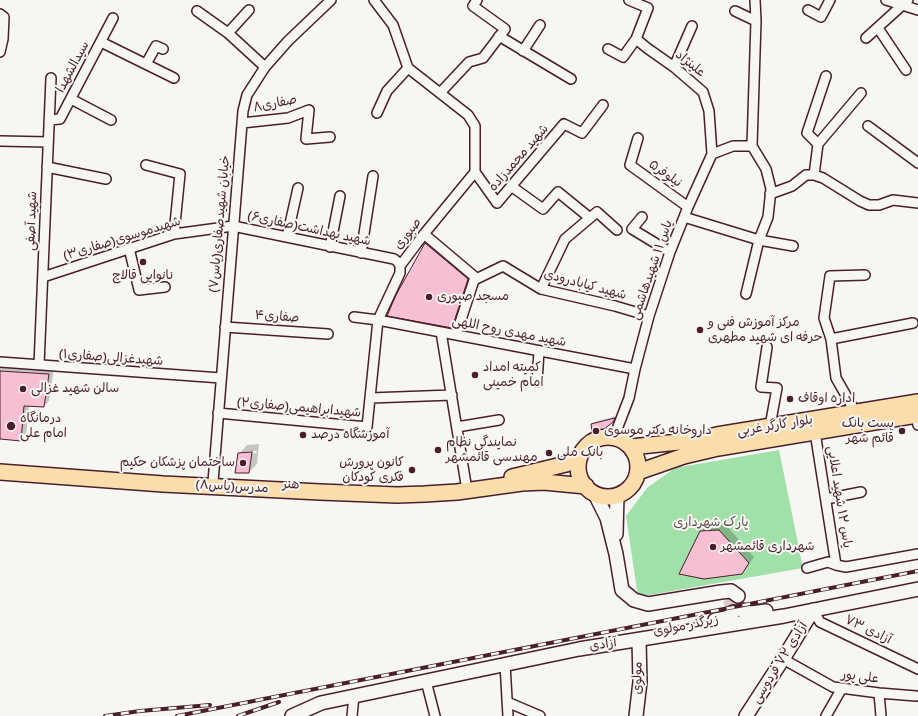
<!DOCTYPE html>
<meta charset="utf-8">
<style>
body{margin:0}
canvas{display:block;background:#f6f6f2}
</style>
<canvas width="918" height="716"></canvas>
<script>
const context = document.querySelector('canvas').getContext('2d');
context.lineJoin = 'round';
function fill(path, color) { context.fillStyle = color; context.fill(path, 'evenodd'); }
const poly = rows => new Path2D(rows.map(r => 'M' + r).join(''));
function strokePath(path, color, width, dash) { context.strokeStyle = color; context.lineWidth = width; context.lineCap = dash ? 'butt' : 'round'; context.setLineDash(dash || []); context.stroke(path); }
function drawText(font, color, halo, rows, align = 'center') {
  context.font = font + ' Itim,"Playpen Sans Arabic",sans-serif'; context.lineWidth = 4; context.setLineDash([]); context.textBaseline = 'middle'; context.strokeStyle = halo; context.fillStyle = color; for (const [text, x, y, turn = 0] of rows) {
    context.save(); context.translate(x, y); context.rotate((+turn || 0) * Math.PI / 180); context.textAlign = isNaN(turn) ? turn : align; if (halo) context.strokeText(text, 0, 0); context.fillText(text, 0, 0); context.restore();
  }
}
fill(poly([
 [779,450,803,568,638,597,626,516,647,488,675,468]
]), '#a1e0a8');
fill(poly([
 [431,238,473,273,457,321,452,327,397,295,426,243],
 [0,366,54,369,49,401,44,406,29,406,26,435,21,440,0,438],
 [616,416,613,421,592,425,594,422],
 [259,444,257,464,249,472,239,454,247,445],
 [256,451,257,453,244,454,244,452],
 [725,524,754,557,747,567,741,573,701,531,707,526]
]), '#0003');
const building = poly([
 [425,243,468,279,452,328,387,316,396,295,425,243],
 [0,371,49,374,44,407,24,406,21,441,0,439,0,371],
 [615,418,613,422,593,438,591,424,615,418],
 [252,452,249,473,235,473,238,453,252,452],
 [719,530,749,563,742,574,704,579,679,574,700,531,719,530]
]);
fill(building, '#f7bfd4');
strokePath(building, '#4a1f2b', 1);
strokePath(poly([
 [729,599,731,604,733,612]
]), '#d4cbca', 13, [13, 6]);
const street = poly([
 [374,0,393,25,408,68,468,115,475,126,475,172],
 [629,0,648,8,636,39,647,48,674,67,703,92,709,111,712,154],
 [886,0,918,10],
 [808,10,821,17,830,0],
 [197,11,228,33,265,67],
 [735,11,756,21],
 [0,14,4,17,3,39,0,52],
 [878,28,906,70],
 [228,33,249,10],
 [499,36,571,79],
 [866,38,908,0],
 [101,42,174,78],
 [608,49,623,57,636,39],
 [523,51,540,25],
 [146,64,156,46,163,49],
 [674,67,692,26],
 [440,93,469,62,483,58,505,29,473,6,477,0],
 [71,99,111,120],
 [377,113,387,91,408,68],
 [49,120,60,119,113,18],
 [242,123,288,118,309,110,306,139,330,137],
 [868,126,918,163],
 [638,138,630,165,688,207],
 [0,141,48,142],
 [818,144,807,133,826,76],
 [752,146,756,21,755,0],
 [146,165,180,174,174,234],
 [47,167,106,179],
 [475,172,497,203,564,124,582,133,603,105],
 [814,175,818,144,861,93],
 [511,186,543,209,558,192,590,218],
 [770,194,792,186,806,175,814,175,823,178,860,201,869,205,879,205,893,200,918,203],
 [642,217,632,229,670,252],
 [684,217,759,240,793,246],
 [424,234,475,277,456,335],
 [287,237,298,188],
 [330,247,340,196],
 [129,248,139,290,165,287],
 [361,253,373,176],
 [43,277,174,234,233,226,394,259,398,262,400,266],
 [474,280,503,266,541,289,615,306,649,316],
 [541,289,565,239,597,212,617,230],
 [746,294,759,240,768,217,771,189,766,169,752,146],
 [354,317,378,320,635,369],
 [225,327,328,334],
 [441,332,466,484],
 [831,339,913,323],
 [767,347,761,387,777,388,770,426],
 [0,362,221,378],
 [39,365,51,78],
 [537,382,539,351],
 [370,398,452,395],
 [218,413,367,427,378,320,400,273,400,266,424,234,475,172],
 [856,413,836,378,831,339,824,318,830,276,865,275],
 [916,415,918,425],
 [457,427,499,420],
 [815,432,836,565],
 [614,437,629,398,635,369,649,316,670,252,688,207,712,154,733,146,752,146],
 [213,482,243,111,247,95,265,67,288,41,331,0],
 [826,499,861,492],
 [807,568,828,562,836,565,846,567,918,554],
 [813,610,820,622,918,669],
 [783,659,833,687,879,693,916,696],
 [505,664,508,716],
 [426,681,435,716],
 [879,693,881,716],
 [507,702,540,716],
 [352,716,354,696],
 [826,716,842,688]
]);
const secondary = poly([
 [595,494,607,518,616,554,622,590,634,600,648,604,721,592,731,591,738,596],
 [616,534,617,495],
 [742,610,745,612,751,613,766,611],
 [715,620,726,618,731,615,733,612],
 [292,716,321,703,579,649,784,616,918,589],
 [636,716,640,682,639,640],
 [746,716,783,659,813,610]
]);
const primary = poly([
 '578 467a30 30 0 1 1 60 0a30 30 0 1 1-60 0Z',
 [631,447,688,441,717,435,918,402],
 [0,472,163,484,320,492,397,495,425,494,457,492,522,483,544,482,586,486],
 [638,472,684,456,718,448,918,415],
 [512,477,566,464,579,459]
]);
strokePath(street, '#4a1f2b', 12);
strokePath(secondary, '#4a1f2b', 16);
strokePath(primary, '#4a1f2b', 18);
strokePath(street, '#f6f6f2', 9);
strokePath(secondary, '#f6f6f2', 13);
strokePath(primary, '#faddab', 15);
const rail = poly([
 [105,716,140,711,210,705],
 [177,716,918,571],
 [238,716,279,702]
]);
strokePath(rail, '#4a1f2b', 4);
strokePath(rail, '#f6f6f2', 2.5, [8]);
for (const [x, y, r, color] of [
 [143,262,4,"#4a1f2b"],
 [429,297,4,"#4a1f2b"],
 [700,330,4,"#4a1f2b"],
 [475,375,4,"#4a1f2b"],
 [23,389,4,"#4a1f2b"],
 [790,399,4,"#4a1f2b"],
 [11,426,5,"#4a1f2b"],
 [596,431,4,"#4a1f2b"],
 [902,431,4,"#4a1f2b"],
 [303,435,4,"#4a1f2b"],
 [438,450,4,"#4a1f2b"],
 [549,453,4,"#4a1f2b"],
 [243,463,4,"#4a1f2b"],
 [412,470,4,"#4a1f2b"],
 [713,547,4,"#4a1f2b"]
]) { const dot = new Path2D(); dot.arc(x, y, r, 0, 2 * Math.PI); context.fillStyle = color; context.fill(dot); strokePath(dot, '#f6f6f2', 1.5); }
drawText('13px', '#4a1f2b', '#f6f6f2', [
 ["علینژاد",690,64,39],
 ["سیدالشهدا",73,67,-62],
 ["صفاری۸",275,104,-11],
 ["شهید محمدزاده",519,158,-49],
 ["نیلوفر۵",665,174,35],
 ["شهید آصفی",32,221,-88],
 ["خیابان شهیدصفاری(یاس۷)",220,224,-85],
 ["شهید بهداشت(صفاری۶)",309,229,12],
 ["صبوری",408,234,-52],
 ["شهیدموسوی(صفاری۳)",122,239,-17],
 ["یاس ۱۱ شهیدهاشمی",652,270,-71],
 ["شهید کیابادرودی",585,285,15],
 ["صفاری۴",277,317,4],
 ["شهید مهدی روح اللهی",509,332,11],
 ["شهیدغزالی(صفاری۱)",111,358,4],
 ["شهیدابراهیمی(صفاری۲)",299,408,5],
 ["بلوار کارگر غربی",775,426,-9],
 ["هنر",291,485,2],
 ["مدرس(یاس۸)",232,487,3],
 ["یاس ۱۲ شهید اعلایی",839,497,81],
 ["زیرگذر مولوی",686,626,-11],
 ["آزادی ۷۳",868,630,26],
 ["آزادی",603,645,-9],
 ["آزادی ۷۲ فردوسی",780,663,-58],
 ["علی پور",860,677,7],
 ["مولوی",638,678,-89]
]);
drawText('13px', '#4a1f2b', '#f6f6f2', [
 ["نانوایی قالاچ",143,276,"center"],
 ["مسجد صبوری",437,297],
 ["مرکز آموزش فنی و",708,323],
 ["حرفه ای شهید مطهری",708,338],
 ["کمیته امداد",483,368],
 ["امام خمینی",483,383],
 ["سالن شهید غزالی",31,389],
 ["اداره اوقاف",798,399],
 ["درمانگاه",20,419],
 ["امام علی",20,434],
 ["پست بانک",894,424,"right"],
 ["قائم شهر",894,439,"right"],
 ["داروخانه دکتر موسوی",604,431],
 ["آموزشگاه درصد",311,435],
 ["نمایندگی نظام",446,443],
 ["مهندسی قائمشهر",446,458],
 ["بانک ملی",557,453],
 ["ساختمان پزشکان حکیم",235,463,"right"],
 ["کانون پرورش",404,463,"right"],
 ["فکری کودکان",404,478,"right"],
 ["شهرداری قائمشهر",721,547]
], 'left');
drawText('13px', '#604f4a', '#f6f6f2', [
 ["پارک شهرداری",711,523]
]);
</script>
